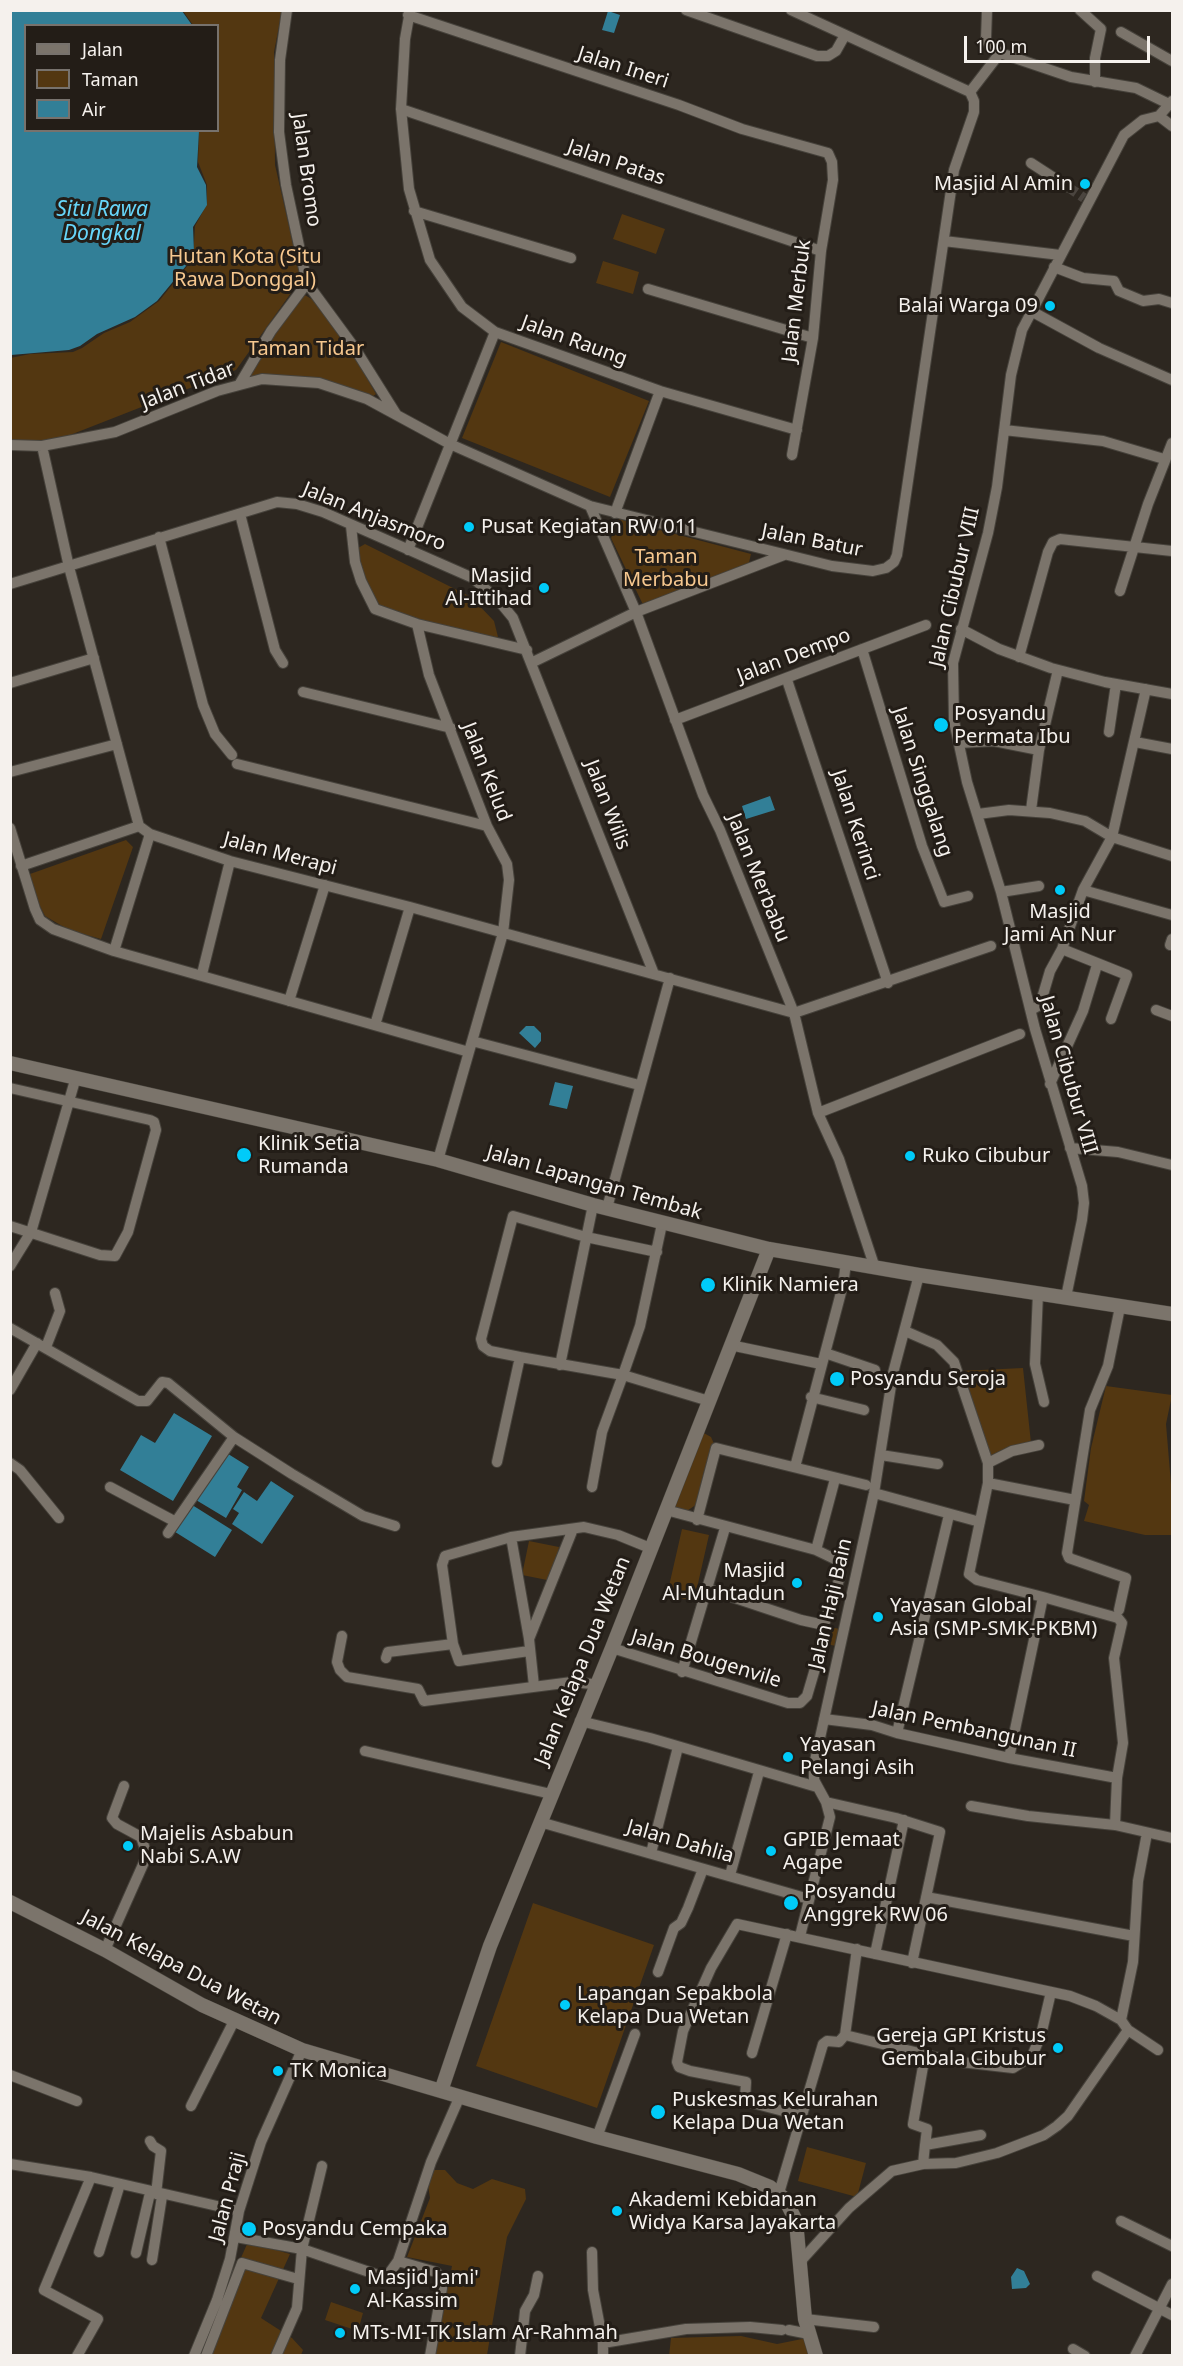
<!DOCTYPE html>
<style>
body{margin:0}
#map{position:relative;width:1183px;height:2366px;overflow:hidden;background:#2d2720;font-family:"Noto Sans",sans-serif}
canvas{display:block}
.frame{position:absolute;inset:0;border:12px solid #f5f1ed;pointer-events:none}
.legend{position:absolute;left:24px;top:24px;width:195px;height:108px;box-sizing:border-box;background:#231d17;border:2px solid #77726d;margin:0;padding:8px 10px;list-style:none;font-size:18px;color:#f5f1ed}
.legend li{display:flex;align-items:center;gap:12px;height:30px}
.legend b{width:30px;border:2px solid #77726d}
.scale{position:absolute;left:964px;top:36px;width:186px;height:27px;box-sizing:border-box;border:3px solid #f5f1ed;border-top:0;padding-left:8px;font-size:18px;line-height:21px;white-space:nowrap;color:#f5f1ed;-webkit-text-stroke:4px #231d17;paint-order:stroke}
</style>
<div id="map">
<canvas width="1183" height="2366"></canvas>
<div class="frame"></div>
<ul class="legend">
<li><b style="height:8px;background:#7b746b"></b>Jalan</li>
<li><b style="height:16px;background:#533711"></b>Taman</li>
<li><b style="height:16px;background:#327f97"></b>Air</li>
</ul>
<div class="scale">100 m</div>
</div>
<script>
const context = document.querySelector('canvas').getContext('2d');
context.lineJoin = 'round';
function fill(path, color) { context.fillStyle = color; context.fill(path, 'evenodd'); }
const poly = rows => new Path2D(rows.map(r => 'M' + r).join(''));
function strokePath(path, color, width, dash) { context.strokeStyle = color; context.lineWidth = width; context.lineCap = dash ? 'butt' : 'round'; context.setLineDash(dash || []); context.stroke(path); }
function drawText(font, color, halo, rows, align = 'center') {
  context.font = font + ' "Noto Sans",sans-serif'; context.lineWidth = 6; context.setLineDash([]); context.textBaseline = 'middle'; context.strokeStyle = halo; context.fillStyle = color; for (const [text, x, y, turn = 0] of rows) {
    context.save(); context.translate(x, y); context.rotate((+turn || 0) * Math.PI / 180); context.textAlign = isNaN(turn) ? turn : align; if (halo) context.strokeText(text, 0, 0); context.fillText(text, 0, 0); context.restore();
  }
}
fill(poly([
 [183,11,282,11,274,52,275,165,301,279,236,370,42,446,11,446,10,358,30,354,73,352,82,348,104,333,130,322,159,301,193,259,195,226,207,204,207,185,198,162,199,131,218,130,218,26,193,25],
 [622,214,665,229,656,254,613,239],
 [603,261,639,272,633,294,596,283],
 [303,294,315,301,357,361,376,394,368,400,273,377,253,378,249,374,271,335],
 [501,342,649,401,610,497,462,438],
 [619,519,641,525,649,534,660,530,751,554,747,571,748,575,647,613,611,538],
 [365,544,471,597,494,621,500,645,373,612,351,552],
 [126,840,133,847,101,939,69,930,45,916,34,894,30,874],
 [1023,1368,1031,1443,988,1457,960,1371],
 [1106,1386,1172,1395,1166,1424,1172,1496,1172,1535,1145,1535,1084,1521,1089,1505,1084,1501,1091,1448],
 [702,1432,711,1437,715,1446,704,1471,697,1504,684,1513,670,1509],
 [682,1529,709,1535,694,1601,667,1595],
 [529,1541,559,1547,552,1581,522,1575],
 [829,1627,840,1629,836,1646,826,1644],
 [533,1903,654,1945,597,2108,476,2066],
 [807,2147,866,2163,857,2197,798,2181],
 [431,2170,445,2170,457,2183,473,2189,492,2179,525,2189,526,2199,507,2237,487,2355,435,2355,434,2353,452,2266,407,2257,430,2198,428,2185],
 [248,2242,290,2254,261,2318,292,2338,303,2350,301,2355,197,2356],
 [331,2302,363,2313,358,2331,325,2320],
 [741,2336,777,2344,812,2337,816,2356,669,2356,671,2338]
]), '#533711');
fill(poly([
 [10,11,182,11,192,25,26,26,26,130,199,131,197,167,206,185,207,205,193,227,194,252,186,266,157,301,135,317,97,334,80,346,69,350,11,355],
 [608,11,620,15,614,33,602,30],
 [770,796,775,810,746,819,742,806],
 [526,1026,534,1026,541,1033,541,1041,535,1048,519,1033],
 [555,1082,573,1086,567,1109,549,1105],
 [174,1413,212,1436,173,1501,120,1470,141,1435,155,1443],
 [225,1452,249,1467,237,1487,242,1490,226,1518,196,1500],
 [271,1481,294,1496,262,1544,232,1524,239,1513,233,1509,244,1492,257,1501],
 [189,1503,232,1530,215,1557,172,1530],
 [1017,2268,1024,2271,1030,2284,1026,2288,1012,2289,1011,2277]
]), '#327f97');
strokePath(poly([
 [1068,187,1084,198]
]), '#4b453f', 10, [10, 5]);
const minor = poly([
 [686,10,817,56,828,56,836,51,845,35],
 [791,10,970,92],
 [987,10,986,39,989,45,1000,53,1071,77,1136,88,1171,105],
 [1080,10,1101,29,1095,58,1095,82],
 [410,11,405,39,401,109,409,189,430,260,462,307,495,332,660,391,797,430],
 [408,15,679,105,742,129,828,153,832,162,833,180,821,251,813,338,792,455],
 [1121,32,1172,61],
 [970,92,1000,53],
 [401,109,821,251],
 [1159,116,1172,126],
 [1031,163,1068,187],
 [414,211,571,258],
 [944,241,1060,255],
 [1054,267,1083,278,1114,281,1119,291,1143,301,1159,299,1172,303],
 [307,283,354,347,396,414],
 [648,289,813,338],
 [1031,311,1099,348,1172,380],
 [239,385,271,331,307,283,286,185,279,132,280,60,287,10],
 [1004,430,1103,441,1164,459],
 [10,445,42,446,115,432,217,391,262,379,319,383,367,399,450,444,590,506,832,566,873,571,886,568,894,562,897,555,954,170,974,112,974,101,970,92],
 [42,446,69,567,139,826,150,834,230,861,410,907,794,1013,991,946],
 [590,506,636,612,703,795,720,830,794,1013,818,1113,839,1159,875,1268],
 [615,513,660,391],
 [240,514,275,650,283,663],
 [351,526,355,562,361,581,375,609,417,624,527,650],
 [159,537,203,705,215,734,232,755],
 [408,550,495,332],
 [10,584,277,502,297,504,323,512,473,578,499,601,513,618,654,974],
 [1120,591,1148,504,1172,443],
 [417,624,429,675,487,826,507,864,509,880,503,933,438,1160],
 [961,629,999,649,1051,668,1105,682,1172,694],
 [862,649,922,846,944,902,968,896],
 [1019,657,1048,552,1053,542,1060,539,1172,551],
 [531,663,636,612,784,555],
 [787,680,888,983],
 [10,683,94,658],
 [303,692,451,728],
 [675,720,926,625],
 [1109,732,1116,684],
 [1135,742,1172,749],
 [959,743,994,741,1039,750],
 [237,764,487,826],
 [10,772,117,744],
 [1031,810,1039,750,1058,670],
 [978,814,1009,810,1050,813,1085,821,1112,837,1172,856],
 [10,828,35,909,40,920,53,929,114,951,469,1052],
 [21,866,139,826],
 [1083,890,1172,915],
 [1001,892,1039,886],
 [1170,945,1172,939],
 [1062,949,1127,975,1111,1019],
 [114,951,150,834],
 [202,974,230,861],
 [289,1001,325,885],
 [1031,1010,1040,1005,1050,971,1062,949,1083,890,1112,837,1146,689],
 [1156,1010,1172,1016],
 [375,1025,410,907],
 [472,1041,639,1085],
 [1050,1084,1083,1011,1097,965],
 [10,1088,150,1120,154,1122,156,1130,128,1232,115,1256,100,1255,10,1226],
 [818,1113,1020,1034],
 [1070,1148,1118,1152,1172,1165],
 [607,1208,670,978],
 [10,1266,31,1232,76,1077],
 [1038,1293,1035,1364,1044,1402],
 [1066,1297,1082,1220,1084,1203,1082,1186,1035,1029,1001,892,967,782,954,721,953,663,988,533,997,487,1011,375,1022,330,1124,135,1143,120,1159,116,1172,101],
 [10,1328,138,1401,147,1401,162,1382,168,1383,234,1437,292,1474,363,1516,395,1526],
 [905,1331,937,1345,954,1362,988,1463,988,1483,969,1574,977,1580,1043,1597,1009,1758],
 [730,1345,821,1364],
 [46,1347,60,1311,55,1293],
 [825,1353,875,1370],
 [520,1357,490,1351,483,1346,481,1339,513,1216,586,1237,657,1252],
 [560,1365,593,1205],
 [10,1390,37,1343],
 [811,1397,864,1410],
 [881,1455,938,1464],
 [497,1462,520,1357,623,1375,640,1326,662,1224],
 [10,1463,20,1470,59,1518],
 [988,1463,1012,1451,1039,1445],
 [795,1467,843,1285,846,1263],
 [988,1483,1075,1500],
 [110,1487,174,1521],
 [592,1487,602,1432,623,1375,709,1401],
 [874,1493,980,1522],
 [697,1520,716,1448,866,1485],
 [168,1533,234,1437],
 [511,1537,529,1639],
 [816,1550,835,1479],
 [708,1589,801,1620,824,1625],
 [1043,1597,1118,1618,1122,1623,1114,1658,1123,1743,1117,1778,1115,1825],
 [1119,1610,1126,1578,1069,1558,1067,1553,1090,1410,1108,1366,1120,1307],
 [342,1636,337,1662,340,1670,347,1677,418,1689,424,1701,572,1682,592,1684,595,1688],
 [612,1648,788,1703,800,1703,807,1696,822,1645,824,1625,841,1574,839,1561,816,1550,666,1510],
 [529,1651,459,1661,453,1644,442,1565,445,1556,511,1537,584,1527,618,1535,650,1548],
 [386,1658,388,1652,453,1644],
 [682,1672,725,1528],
 [534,1686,529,1639,573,1529],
 [824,1719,872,1725,897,1733,1009,1758,1117,1778],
 [580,1721,650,1738,817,1787],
 [897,1733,949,1515],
 [365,1751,551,1794],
 [826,1802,896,1818,940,1832,912,1963],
 [971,1806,1028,1816,1115,1825,1172,1838],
 [540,1822,809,1899],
 [651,1853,678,1747],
 [730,1875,759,1772],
 [926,1897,1134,1936],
 [800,1936,830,1817,826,1802,814,1780,814,1765,874,1493,893,1373,919,1275],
 [105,1950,145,1860,146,1852,141,1837,117,1824,112,1818,124,1786],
 [875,1954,904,1820],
 [658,1972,674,1928,681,1923,688,1908,703,1869],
 [1121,2020,1133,1962,1138,1881,1147,1833],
 [845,2035,952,2061,1013,2068,1032,2056,1041,2035,1051,1992],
 [752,2053,787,1934],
 [10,2075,77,2101],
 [191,2106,234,2021],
 [802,2116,749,2102,745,2099,746,2082,690,2071,679,2067,677,2062,683,2031,711,1968,737,1924,1070,1996,1096,2006,1121,2020,1128,2030,1158,2050],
 [597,2137,635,2034],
 [150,2141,153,2146,161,2151,156,2194],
 [925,2145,927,2129,913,2124,925,2055],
 [10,2164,91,2177,239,2211],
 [923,2164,925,2145,981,2135],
 [322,2166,302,2249,378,2275,388,2275,398,2261,431,2162,460,2096],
 [779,2193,823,2044,827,2041,839,2042,845,2035,857,1949],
 [1121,2221,1172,2246],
 [236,2237,302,2249,297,2308,276,2356],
 [99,2252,120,2184],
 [592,2252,593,2290,603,2343],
 [136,2253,150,2193],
 [152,2260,162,2196],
 [398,2261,436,2272,441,2278,442,2288,430,2356],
 [799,2263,849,2208,892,2171,923,2164,956,2163,997,2153,1044,2135,1057,2126,1068,2116,1128,2030],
 [1097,2276,1172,2315],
 [805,2319,874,2327],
 [789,2330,809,2334],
 [1073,2349,1085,2356],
 [77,2356,98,2319,44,2290,91,2177],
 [194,2356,217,2300,230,2259,239,2211,261,2142,302,2050],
 [206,2356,242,2263,298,2279],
 [520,2356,525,2311,534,2295,538,2276],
 [603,2356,603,2343,686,2329,750,2327,782,2330],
 [1135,2356,1172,2284]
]);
const tertiary = poly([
 [10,1063,438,1160,593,1205,769,1249,919,1275,1172,1314],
 [10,1902,105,1950,202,2005,302,2050,597,2137,738,2174,770,2187,785,2199,796,2221,805,2319,816,2356],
 [441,2091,490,1946,612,1648,769,1249]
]);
strokePath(minor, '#46423b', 12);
strokePath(tertiary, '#46423b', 15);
strokePath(minor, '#7b746b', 10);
strokePath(tertiary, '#7b746b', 14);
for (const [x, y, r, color] of [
 [1085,184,6,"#00cbf9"],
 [1050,306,6,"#00cbf9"],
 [469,527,6,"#00cbf9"],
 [544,588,6,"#00cbf9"],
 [941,725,8,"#00cbf9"],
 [1060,890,6,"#00cbf9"],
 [244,1155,8,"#00cbf9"],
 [910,1156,6,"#00cbf9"],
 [708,1285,8,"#00cbf9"],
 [837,1379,8,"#00cbf9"],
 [797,1583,6,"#00cbf9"],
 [878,1617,6,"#00cbf9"],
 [788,1757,6,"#00cbf9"],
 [128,1846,6,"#00cbf9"],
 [771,1851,6,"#00cbf9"],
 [791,1903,8,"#00cbf9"],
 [565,2005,6,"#00cbf9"],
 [1058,2048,6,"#00cbf9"],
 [278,2071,6,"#00cbf9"],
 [658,2112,8,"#00cbf9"],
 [617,2211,6,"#00cbf9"],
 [249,2229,8,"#00cbf9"],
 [355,2289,6,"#00cbf9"],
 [340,2333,6,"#00cbf9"]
]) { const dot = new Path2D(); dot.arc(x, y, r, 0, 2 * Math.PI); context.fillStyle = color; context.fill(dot); strokePath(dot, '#231d17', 2); }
drawText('20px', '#f5f1ed', '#231d17', [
 ["Jalan Ineri",623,68,18],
 ["Jalan Patas",616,163,19],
 ["Jalan Bromo",306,170,82],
 ["Jalan Merbuk",797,301,-83],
 ["Jalan Raung",574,341,20],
 ["Jalan Tidar",188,386,-21],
 ["Jalan Anjasmoro",374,517,22],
 ["Jalan Batur",812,541,11],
 ["Jalan Cibubur VIII",955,587,-77],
 ["Jalan Dempo",794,656,-21],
 ["Jalan Kelud",486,772,69],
 ["Jalan Singgalang",922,782,72],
 ["Jalan Wilis",607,805,69],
 ["Jalan Kerinci",855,825,72],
 ["Jalan Merapi",280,854,15],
 ["Jalan Merbabu",758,878,68],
 ["Jalan Cibubur VIII",1068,1075,74],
 ["Jalan Lapangan Tembak",594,1183,16],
 ["Jalan Haji Bain",831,1604,-77],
 ["Jalan Bougenvile",706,1659,17],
 ["Jalan Kelapa Dua Wetan",583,1661,-68],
 ["Jalan Pembangunan II",974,1730,12],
 ["Jalan Dahlia",680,1842,16],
 ["Jalan Kelapa Dua Wetan",181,1968,28],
 ["Jalan Praji",228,2197,-75]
]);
drawText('20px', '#f5f1ed', '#231d17', [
 ["Masjid Al Amin",1073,184,"right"],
 ["Balai Warga 09",1038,306,"right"],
 ["Pusat Kegiatan RW 011",481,527],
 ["Masjid",532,576,"right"],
 ["Al-Ittihad",532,599,"right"],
 ["Posyandu",954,714],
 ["Permata Ibu",954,737],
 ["Masjid",1060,912,"center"],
 ["Jami An Nur",1060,935,"center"],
 ["Klinik Setia",258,1144],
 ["Rumanda",258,1167],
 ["Ruko Cibubur",922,1156],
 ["Klinik Namiera",722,1285],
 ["Posyandu Seroja",850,1379],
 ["Masjid",785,1571,"right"],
 ["Al-Muhtadun",785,1594,"right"],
 ["Yayasan Global",890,1606],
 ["Asia (SMP-SMK-PKBM)",890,1629],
 ["Yayasan",800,1745],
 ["Pelangi Asih",800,1768],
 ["Majelis Asbabun",140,1834],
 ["Nabi S.A.W",140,1857],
 ["GPIB Jemaat",783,1840],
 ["Agape",783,1863],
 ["Posyandu",804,1892],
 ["Anggrek RW 06",804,1915],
 ["Lapangan Sepakbola",577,1994],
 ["Kelapa Dua Wetan",577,2017],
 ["Gereja GPI Kristus",1046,2036,"right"],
 ["Gembala Cibubur",1046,2059,"right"],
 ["TK Monica",290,2071],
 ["Puskesmas Kelurahan",672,2100],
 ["Kelapa Dua Wetan",672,2123],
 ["Akademi Kebidanan",629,2200],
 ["Widya Karsa Jayakarta",629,2223],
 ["Posyandu Cempaka",262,2229],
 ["Masjid Jami'",367,2278],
 ["Al-Kassim",367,2301],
 ["MTs-MI-TK Islam Ar-Rahmah",352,2333]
], 'left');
drawText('20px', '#f7c88f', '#231d17', [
 ["Hutan Kota (Situ",245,257],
 ["Rawa Donggal)",245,280],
 ["Taman Tidar",306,349],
 ["Taman",666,557],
 ["Merbabu",666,580]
]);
drawText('italic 21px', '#67d6fa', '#231d17', [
 ["Situ Rawa",102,210],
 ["Dongkal",102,234]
]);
</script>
